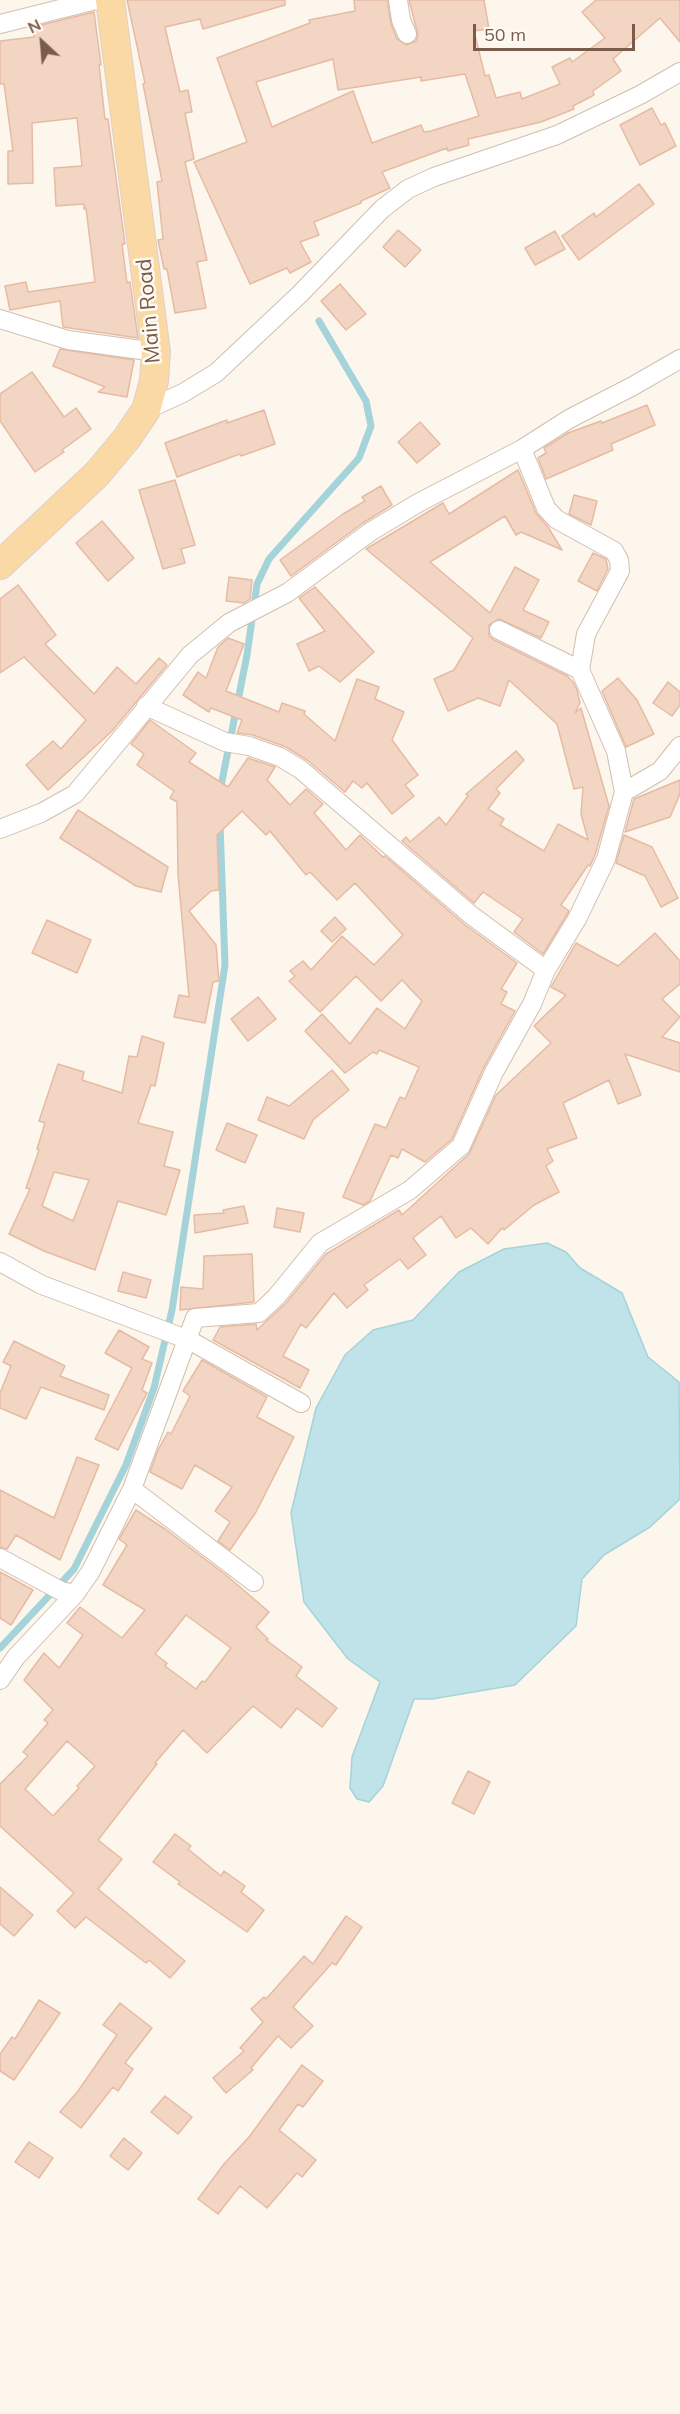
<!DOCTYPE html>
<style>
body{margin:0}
#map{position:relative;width:680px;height:2414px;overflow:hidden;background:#fdf6ec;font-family:Mulish,sans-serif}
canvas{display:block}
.north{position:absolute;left:12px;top:12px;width:60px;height:60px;-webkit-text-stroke:4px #fffaf3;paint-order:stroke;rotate:334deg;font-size:16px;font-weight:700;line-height:24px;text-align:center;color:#7a5c4d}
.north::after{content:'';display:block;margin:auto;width:21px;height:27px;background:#7a5c4d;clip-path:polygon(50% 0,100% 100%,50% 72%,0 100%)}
.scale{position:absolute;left:473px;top:24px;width:162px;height:27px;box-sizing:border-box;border:3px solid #7a5c4d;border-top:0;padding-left:8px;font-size:18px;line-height:21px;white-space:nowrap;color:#7a5c4d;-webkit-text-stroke:4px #fffaf3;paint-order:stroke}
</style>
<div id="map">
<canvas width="680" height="2414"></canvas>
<div class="north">N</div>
<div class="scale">50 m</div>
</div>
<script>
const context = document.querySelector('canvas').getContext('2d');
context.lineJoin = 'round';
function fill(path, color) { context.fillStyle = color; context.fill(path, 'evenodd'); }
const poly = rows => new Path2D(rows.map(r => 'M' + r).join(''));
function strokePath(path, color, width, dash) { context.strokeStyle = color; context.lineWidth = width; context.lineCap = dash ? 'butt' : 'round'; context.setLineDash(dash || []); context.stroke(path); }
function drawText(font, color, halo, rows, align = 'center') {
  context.font = font + ' Mulish,sans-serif'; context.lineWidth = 5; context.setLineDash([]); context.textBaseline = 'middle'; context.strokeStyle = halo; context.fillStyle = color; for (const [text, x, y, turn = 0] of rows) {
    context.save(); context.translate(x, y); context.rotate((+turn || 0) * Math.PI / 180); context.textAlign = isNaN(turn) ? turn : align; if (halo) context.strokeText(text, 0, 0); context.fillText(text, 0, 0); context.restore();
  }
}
const water = poly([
 [547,1243,566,1252,580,1268,622,1293,648,1357,679,1382,680,1499,650,1527,604,1555,582,1579,576,1626,515,1685,432,1699,414,1699,383,1786,369,1802,357,1799,350,1788,352,1757,380,1682,348,1659,304,1602,291,1513,316,1408,345,1355,373,1330,413,1320,459,1272,504,1249,547,1243]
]);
fill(water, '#bfe3e8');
strokePath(water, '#a5d3da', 1.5);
strokePath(poly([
 [220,791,247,655,257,584,269,559,359,458,371,426,366,401,319,321],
 [0,1648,74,1569,126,1465,154,1388,172,1310,225,965,220,823]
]), '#a5d3da', 7);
const building = poly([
 [127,0,285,0,285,5,203,29,200,19,165,27,180,92,188,90,192,112,185,113,194,159,185,162,207,260,197,262,206,308,175,313,167,269,164,269,158,240,163,239,157,182,162,181,143,84,145,83,127,0],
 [354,0,387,0,391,24,397,39,406,45,416,41,418,35,409,0,484,0,489,29,474,31,485,76,489,75,496,98,520,92,522,99,560,84,552,67,570,58,572,62,605,38,582,12,596,0,680,0,680,42,660,18,613,59,621,71,593,91,594,95,573,106,574,109,541,122,468,139,469,145,448,151,447,148,382,172,390,188,361,201,361,203,314,222,319,235,300,242,311,262,290,273,287,268,250,284,194,162,247,142,217,58,310,23,309,20,355,11,354,0],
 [333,59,338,90,421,77,421,81,465,74,479,116,431,131,424,132,421,125,372,143,353,91,272,127,256,82,333,59],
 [94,12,101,65,99,65,105,119,108,119,125,244,122,244,127,283,130,282,138,338,63,327,60,301,10,310,5,286,26,282,28,292,95,282,86,208,84,209,84,204,56,206,54,168,82,166,77,118,32,123,33,183,8,184,8,151,13,151,4,84,0,84,0,41,34,37,33,27,94,12],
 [652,108,661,125,665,123,676,146,640,165,620,125,652,108],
 [639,184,654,204,579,260,562,236,594,213,596,217,639,184],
 [398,230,421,250,405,267,383,247,398,230],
 [555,231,565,249,535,265,525,248,555,231],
 [340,284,366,314,346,330,321,301,340,284],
 [60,349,134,360,127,397,98,392,105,387,53,366,60,349],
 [32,372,64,417,76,408,91,429,62,450,64,452,35,472,0,421,0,394,32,372],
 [647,405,655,425,611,444,613,450,546,479,538,458,546,453,544,448,568,433,601,421,602,423,647,405],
 [264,410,275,444,241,456,240,454,177,477,165,443,227,420,227,423,264,410],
 [420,422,440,444,417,463,398,442,420,422],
 [518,470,536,513,548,527,562,550,521,532,516,535,505,516,430,562,490,613,515,567,539,580,523,610,549,622,541,638,499,619,489,625,489,636,494,640,567,676,573,682,577,690,580,703,575,713,581,708,609,806,595,855,590,866,588,865,561,905,569,911,543,954,514,932,523,919,483,892,474,903,402,841,406,837,410,842,439,817,446,825,468,796,466,794,516,751,524,760,496,789,500,793,488,809,504,819,500,825,544,851,558,824,588,840,581,814,583,787,574,789,557,724,509,680,500,706,478,698,448,711,434,679,454,670,473,638,366,549,443,503,449,514,518,470],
 [175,480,195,545,181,549,185,563,163,569,139,490,175,480],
 [381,486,392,505,363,523,291,576,280,560,343,514,365,501,362,497,381,486],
 [574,495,597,501,591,525,569,514,574,495],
 [102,521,134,558,108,581,76,543,102,521],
 [593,553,606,559,608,569,597,591,578,581,593,553],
 [229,577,252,580,250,599,244,603,226,601,229,577],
 [18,585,56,635,45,644,94,694,117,667,136,684,159,658,167,665,112,731,48,790,26,765,53,741,61,749,86,720,24,657,0,673,0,599,18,585],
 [315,587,374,652,340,682,319,666,309,671,297,644,325,631,299,598,315,587],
 [228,638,244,644,226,691,279,712,282,703,305,711,304,714,335,741,357,679,379,687,375,699,404,712,392,740,418,775,405,785,414,796,392,814,367,783,362,788,353,781,345,792,307,760,286,747,253,735,237,733,242,720,211,708,209,712,183,695,198,672,206,678,218,647,228,638],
 [618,678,637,700,654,734,626,747,602,691,618,678],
 [668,682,680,692,680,705,672,716,653,703,668,682],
 [150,720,196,753,189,762,228,787,248,758,275,767,267,780,290,805,306,789,323,804,314,813,346,850,360,835,383,857,385,856,464,924,517,963,501,989,507,992,501,1004,515,1011,484,1067,452,1139,425,1162,402,1149,398,1158,391,1155,370,1201,363,1205,343,1197,347,1187,375,1124,386,1128,400,1097,405,1099,419,1067,379,1050,377,1054,373,1052,345,1073,305,1031,322,1014,350,1044,377,1008,405,1029,422,1001,402,980,381,1001,356,976,320,1012,289,981,295,976,290,971,303,961,311,970,342,936,374,965,403,935,355,883,337,900,310,872,306,875,270,831,266,835,242,811,217,835,219,890,211,891,189,911,216,945,219,981,213,982,205,1023,174,1017,179,995,189,997,178,874,177,802,170,798,174,791,137,765,144,754,131,744,150,720],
 [680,780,680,794,670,817,625,832,634,799,680,780],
 [78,810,168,867,161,892,136,886,60,838,78,810],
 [624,835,652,847,678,898,661,907,645,876,616,863,624,835],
 [335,917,346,929,332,942,321,931,335,917],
 [47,920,91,940,77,973,32,953,47,920],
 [655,933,680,961,680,984,662,999,680,1017,662,1037,680,1043,680,1072,625,1054,641,1095,618,1104,609,1080,563,1103,577,1138,547,1149,553,1161,546,1166,559,1192,534,1205,504,1230,502,1228,488,1244,471,1228,456,1238,441,1216,413,1238,426,1255,408,1269,400,1259,364,1285,368,1290,347,1308,334,1293,306,1328,301,1324,283,1356,309,1370,300,1388,213,1340,220,1327,256,1324,257,1330,285,1304,326,1254,399,1210,402,1215,469,1154,496,1095,551,1043,534,1026,566,995,551,987,576,943,618,966,655,933],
 [258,997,276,1019,248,1041,231,1019,258,997],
 [142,1036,164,1043,155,1086,151,1085,138,1123,173,1132,164,1166,180,1170,166,1215,118,1201,95,1270,44,1251,9,1234,30,1189,26,1188,39,1150,37,1149,45,1123,39,1121,58,1064,84,1072,82,1080,122,1093,129,1056,137,1057,142,1036],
 [54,1172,89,1180,73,1221,42,1206,54,1172],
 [332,1070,349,1090,313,1120,304,1139,258,1120,267,1097,289,1106,332,1070],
 [227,1123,257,1135,245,1163,216,1150,227,1123],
 [244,1206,248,1223,195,1233,194,1215,224,1213,223,1210,244,1206],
 [277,1208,304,1213,300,1232,274,1227,277,1208],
 [252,1254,254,1302,180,1310,181,1287,203,1289,204,1256,252,1254],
 [123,1272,151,1280,146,1298,118,1291,123,1272],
 [119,1330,149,1347,142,1359,152,1363,142,1390,147,1393,118,1450,95,1439,132,1368,105,1353,119,1330],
 [14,1341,65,1366,60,1376,109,1395,104,1410,41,1387,26,1419,0,1408,0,1393,11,1366,3,1362,14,1341],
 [202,1360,267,1397,257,1417,294,1437,256,1512,230,1550,218,1541,230,1522,215,1511,232,1487,195,1465,182,1489,150,1472,158,1450,168,1432,171,1434,190,1396,183,1391,202,1360],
 [77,1457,99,1465,60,1560,16,1535,7,1549,0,1547,0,1490,54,1518,77,1457],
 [136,1510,165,1529,226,1575,269,1612,256,1627,268,1639,266,1640,302,1667,296,1676,337,1708,322,1727,297,1708,281,1728,253,1706,207,1753,183,1730,155,1763,157,1764,98,1840,122,1859,98,1889,185,1961,170,1978,149,1960,146,1963,86,1917,75,1928,57,1911,74,1893,0,1826,0,1784,28,1756,23,1752,48,1723,44,1720,53,1710,24,1680,44,1653,59,1668,83,1635,67,1623,80,1607,122,1638,145,1610,103,1585,127,1545,119,1539,136,1510],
 [186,1615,231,1648,205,1682,202,1681,196,1689,165,1666,167,1663,155,1654,186,1615],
 [67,1741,95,1766,77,1786,79,1788,53,1816,25,1789,67,1741],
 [0,1572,33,1590,11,1625,0,1618,0,1572],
 [468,1771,490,1782,474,1814,452,1803,468,1771],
 [175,1834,191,1846,188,1849,221,1876,224,1871,245,1886,241,1892,264,1910,247,1932,178,1884,180,1882,153,1862,175,1834],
 [0,1887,33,1915,14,1936,0,1924,0,1887],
 [346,1916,362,1927,336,1965,332,1963,293,2007,313,2026,291,2048,278,2036,251,2068,253,2070,226,2093,213,2078,244,2051,240,2048,263,2022,251,2009,264,1997,266,1999,304,1956,313,1964,346,1916],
 [39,2000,60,2013,14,2080,0,2071,0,2054,12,2037,15,2039,39,2000],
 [120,2003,152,2028,125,2063,133,2069,118,2091,113,2087,81,2128,60,2112,78,2091,117,2035,103,2025,120,2003],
 [302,2065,323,2081,303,2107,298,2104,279,2130,316,2160,302,2177,297,2173,267,2208,240,2186,218,2214,198,2199,224,2164,249,2137,302,2065],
 [165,2096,192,2117,178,2134,151,2112,165,2096],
 [124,2138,142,2153,128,2170,110,2156,124,2138],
 [29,2142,53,2158,39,2178,15,2162,29,2142]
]);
fill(building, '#f3d5c3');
strokePath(building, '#e6bba3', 1.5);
const street = poly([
 [398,0,401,20,407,34],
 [0,24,96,0],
 [0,319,68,340,156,352],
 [146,410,183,393,216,373,300,294,382,209,408,189,434,177,557,135,640,95,680,72],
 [499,630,580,670],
 [146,706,225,742,249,746,280,757,300,769,471,915,546,970],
 [624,792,660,771,680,746],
 [0,829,41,813,75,794,190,655,229,623,287,593,370,532,418,503,522,449,569,419,633,386,680,359],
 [0,1262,42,1285,189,1340,301,1403],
 [132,1489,254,1582],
 [0,1558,61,1591,75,1594],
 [0,1680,16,1657,75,1594,91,1571,132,1489,195,1318,259,1313,276,1297,320,1243,410,1190,461,1146,494,1072,532,1004,546,970,577,919,606,859,624,792,616,751,580,670,586,634,620,571,619,560,614,551,556,519,546,508,522,449]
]);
const primary = poly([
 [0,565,97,474,127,438,146,410,154,381,156,352,110,0]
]);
strokePath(street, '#d1beb0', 20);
strokePath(primary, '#dad1cd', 30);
strokePath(street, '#fff', 18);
strokePath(primary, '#fbd9a5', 28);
drawText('21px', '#7a5c4d', '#fffaf3', [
 ["Main Road",149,311,-95]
]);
</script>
